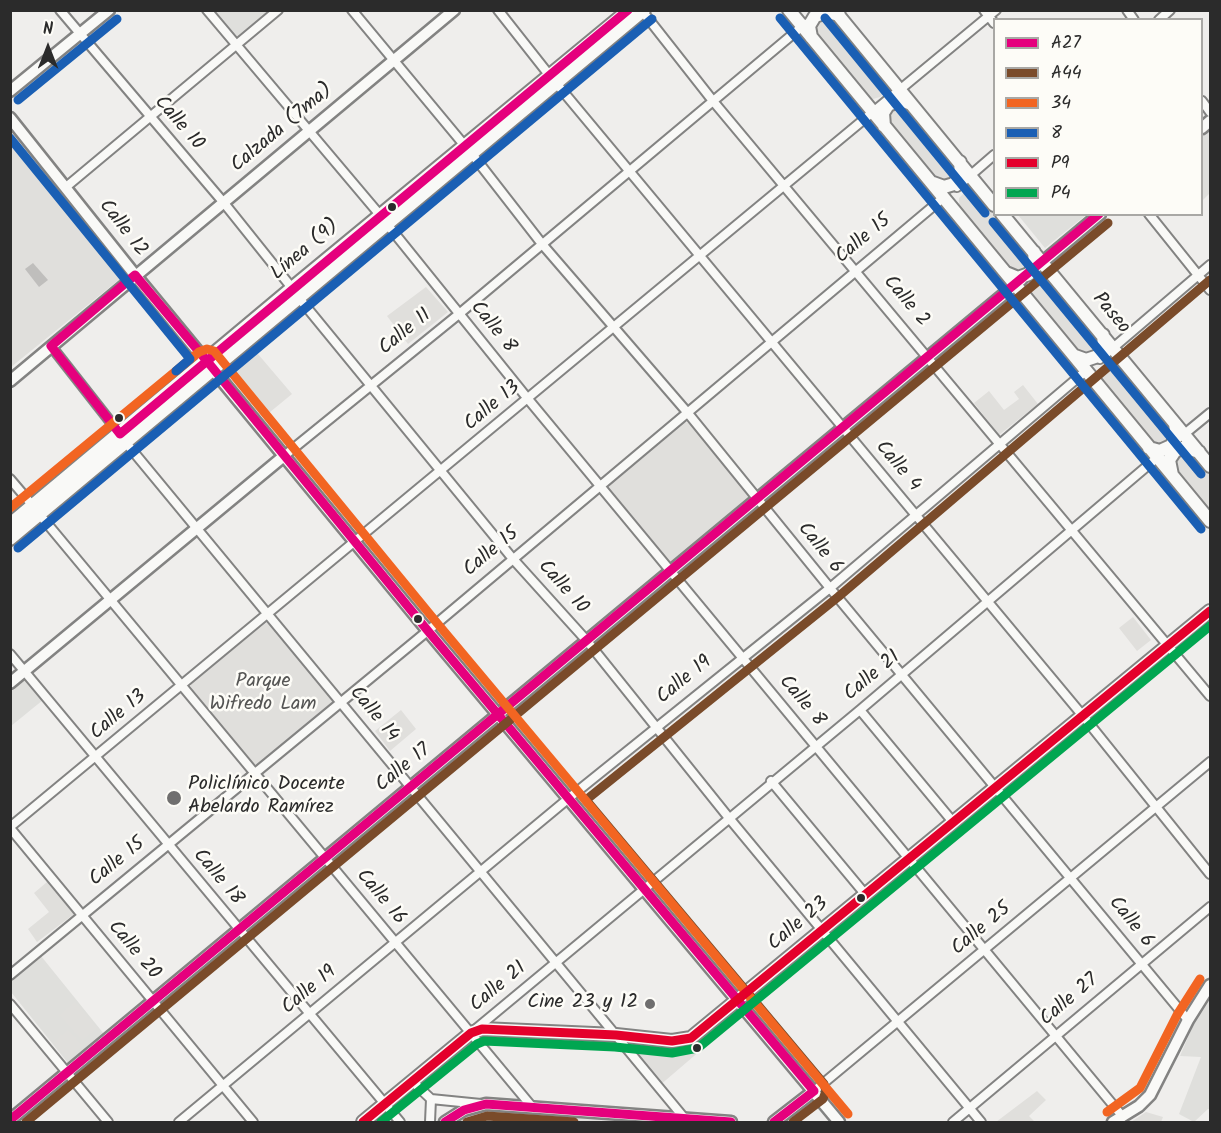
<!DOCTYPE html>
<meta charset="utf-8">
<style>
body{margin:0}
#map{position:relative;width:1221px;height:1133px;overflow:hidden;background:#efeeec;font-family:Kalam,sans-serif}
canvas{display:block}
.frame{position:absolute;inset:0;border:12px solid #2b2b2b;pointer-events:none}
.legend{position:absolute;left:993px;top:18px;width:210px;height:198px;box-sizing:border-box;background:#fdfcf7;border:2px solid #a9a8a5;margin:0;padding:8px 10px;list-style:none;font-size:18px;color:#2b2b2b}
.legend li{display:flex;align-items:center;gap:12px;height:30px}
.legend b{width:30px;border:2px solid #a9a8a5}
.north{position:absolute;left:18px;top:18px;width:60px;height:60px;-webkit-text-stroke:4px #fdfcf7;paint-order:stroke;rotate:0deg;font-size:16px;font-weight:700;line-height:24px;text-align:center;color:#2b2b2b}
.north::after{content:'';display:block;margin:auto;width:21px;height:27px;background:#2b2b2b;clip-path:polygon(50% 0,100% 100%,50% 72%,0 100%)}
</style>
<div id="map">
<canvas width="1221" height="1133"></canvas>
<div class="frame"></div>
<ul class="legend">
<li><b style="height:8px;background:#e5007d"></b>A27</li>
<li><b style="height:8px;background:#7a4b2a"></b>A44</li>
<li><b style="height:8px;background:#f26522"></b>34</li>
<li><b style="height:8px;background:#1a5fb4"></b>8</li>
<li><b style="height:8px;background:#e4002b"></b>P9</li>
<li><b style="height:8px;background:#00a651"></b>P4</li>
</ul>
<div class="north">N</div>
</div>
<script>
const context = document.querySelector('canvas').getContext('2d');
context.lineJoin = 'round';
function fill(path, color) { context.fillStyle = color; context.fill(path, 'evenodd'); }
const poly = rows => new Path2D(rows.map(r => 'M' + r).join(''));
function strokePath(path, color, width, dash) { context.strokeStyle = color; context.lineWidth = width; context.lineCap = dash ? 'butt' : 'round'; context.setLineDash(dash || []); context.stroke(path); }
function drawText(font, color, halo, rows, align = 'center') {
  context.font = font + ' Kalam,sans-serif'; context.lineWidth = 5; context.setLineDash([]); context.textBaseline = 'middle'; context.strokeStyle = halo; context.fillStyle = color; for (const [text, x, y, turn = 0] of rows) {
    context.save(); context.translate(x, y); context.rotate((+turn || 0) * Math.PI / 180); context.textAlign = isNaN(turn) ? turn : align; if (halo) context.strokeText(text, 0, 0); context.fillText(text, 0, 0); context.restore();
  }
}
fill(poly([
 [215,11,269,11,237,38],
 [1210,128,1210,193,1202,201,1202,136],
 [1018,215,1086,215,1045,248],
 [25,678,43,700,11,726,11,690],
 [41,956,104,1034,68,1063,11,992,11,980],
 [1209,1001,1210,1109,1208,1109,1194,1122,1179,1114,1201,1057,1180,1056,1195,1021]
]), '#dfdfdc');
fill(poly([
 [827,17,836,22,884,82,885,92,880,97,873,99,867,96,819,36,817,26,821,20],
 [893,105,906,107,955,167,951,182,938,181,888,121,888,110],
 [10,129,123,271,121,278,11,367],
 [971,191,977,194,1027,254,1027,264,1023,270,1016,271,1009,268,959,208,959,198,964,193],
 [1041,275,1047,278,1097,338,1097,348,1089,355,1079,352,1030,292,1029,282,1034,276],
 [426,287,448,312,408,344,387,316],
 [252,347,292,394,264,417,224,370],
 [1112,363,1118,366,1168,426,1169,436,1164,441,1157,443,1151,440,1101,380,1100,370,1105,364],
 [1023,385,1038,404,999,435,974,403,989,391,1004,410,1019,399,1014,392],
 [682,422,692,423,750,494,750,500,676,563,667,563,608,491,610,484],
 [1179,452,1192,454,1210,475,1210,511,1175,468,1174,457],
 [1133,617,1151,640,1137,651,1119,628],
 [266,623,272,624,334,697,334,703,259,765,250,763,191,687,191,682],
 [401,710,416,729,390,751,375,731],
 [47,882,74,914,37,942,28,929,49,912,34,893],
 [75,1001,98,1028,82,1041,59,1015],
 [68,1029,83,1046,68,1059,53,1042],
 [699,1033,708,1044,659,1086,616,1035,654,1039],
 [1037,1091,1046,1100,1029,1116,1035,1122,996,1122],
 [484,1112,648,1122,453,1122,471,1114],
 [1146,1112,1163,1117,1161,1122,1131,1122]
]), '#e0dfdc');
fill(poly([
 [33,263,48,280,39,287,25,269]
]), '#bfbebc');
const street = poly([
 [60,10,224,203,292,288],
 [207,10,380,215],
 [352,10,465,146],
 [498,10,550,76],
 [984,10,994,23],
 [1127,10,1134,20],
 [643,12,713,101,1210,696],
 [1159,20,1170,10],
 [556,83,1083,716,1210,874],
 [1202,101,1210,112],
 [472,154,542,244,687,412,834,593,1188,1020],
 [66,187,278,10],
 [957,187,994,155],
 [1149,214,1210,290],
 [387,224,528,399,1123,1117],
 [299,298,513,559,587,641,729,818,981,1122],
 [51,346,120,434],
 [1100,359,1210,265],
 [1182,436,1210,413],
 [127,444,685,1119],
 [284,456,459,314,805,24],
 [10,479,33,506],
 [40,515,533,1108],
 [10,654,400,1122],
 [860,710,953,822],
 [771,781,865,894],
 [10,827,996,10],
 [10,828,253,1122],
 [10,975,436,624,943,198],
 [10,1004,108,1122],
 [477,1028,860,710,1159,456],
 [413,1082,431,1099,481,1104],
 [814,1091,1210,762],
 [179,1122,569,798,830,588,1087,370],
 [430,1122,431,1099],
 [953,1122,1210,907]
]);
const secondary = poly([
 [10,91,109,10],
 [10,118,135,275,428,631,839,1122],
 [1202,128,1210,121],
 [1038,266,1100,214],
 [10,381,454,10],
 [10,683,284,456],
 [10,1120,1021,280],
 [445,1122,464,1110,486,1104,731,1122],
 [774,1122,814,1091],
 [1113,1122,1139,1106,1150,1095,1188,1020,1210,985]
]);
const primary = poly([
 [789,10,1210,521],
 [834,10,994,205],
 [811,37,809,26,815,16,827,12,839,15],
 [884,126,883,113,888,105,901,100,911,104],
 [933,183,944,187,954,184,961,174,960,162],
 [1002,214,1210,466],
 [1006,273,1018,278,1029,274,1035,264,1034,252],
 [1075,356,1086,360,1098,356,1104,346,1103,335],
 [1149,448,1160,451,1171,446,1177,436,1175,424],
 [1172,475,1169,460,1175,451,1185,447,1199,452],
 [10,524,292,288,629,10],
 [10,539,644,10],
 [363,1122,471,1033,482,1029,616,1035,672,1041,691,1038,1210,611]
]);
strokePath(street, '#838382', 12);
strokePath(secondary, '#838382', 15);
strokePath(primary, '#838382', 16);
strokePath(street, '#f9f9f7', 8);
strokePath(secondary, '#f9f9f7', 10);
strokePath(primary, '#f9f9f7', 12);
strokePath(poly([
 [135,275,207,361,120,434,51,346,135,275],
 [207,361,428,631,814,1091,774,1122],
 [207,361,628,10],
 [10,1120,1099,214],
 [445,1122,464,1110,486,1104,731,1122]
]), '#e5007d', 9);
strokePath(poly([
 [26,1122,1108,223],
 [467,1122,487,1116,574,1122],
 [793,1122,823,1099,826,1091,824,1084,586,800,838,597,1210,280]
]), '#7a4b2a', 9);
strokePath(poly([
 [10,508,199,352,207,349,214,351,437,623,848,1114],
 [1107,1112,1140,1088,1177,1015,1200,979]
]), '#f26522', 9);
strokePath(poly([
 [780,18,1201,529],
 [825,18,985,213],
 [18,100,117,19],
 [10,138,190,359,176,371],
 [993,222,1201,474],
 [18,548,652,19]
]), '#1a5fb4', 9);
strokePath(poly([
 [363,1122,471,1033,482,1029,616,1035,672,1041,691,1038,1210,611]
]), '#e4002b', 9);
strokePath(poly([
 [381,1122,477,1044,484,1041,615,1047,672,1053,698,1048,1210,626]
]), '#00a651', 9);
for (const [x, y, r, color] of [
 [392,207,5,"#2b2b2b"],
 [119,418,5,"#2b2b2b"],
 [418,619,5,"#2b2b2b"],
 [174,798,8,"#706f6f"],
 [861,898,5,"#2b2b2b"],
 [650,1004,6,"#706f6f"],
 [697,1048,5,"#2b2b2b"]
]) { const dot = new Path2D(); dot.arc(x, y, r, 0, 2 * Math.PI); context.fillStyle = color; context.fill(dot); strokePath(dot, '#fdfcf7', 2); }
drawText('20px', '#2b2b2b', '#fdfcf7', [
 ["Calle 10",178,124,49],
 ["Calzada (7ma)",283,129,-40],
 ["Calle 12",122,229,52],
 ["Calle 15",864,240,-40],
 ["Línea (9)",306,251,-40],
 ["Calle 2",905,302,50],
 ["Paseo",1110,314,50],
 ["Calle 8",492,328,51],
 ["Calle 11",406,333,-39],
 ["Calle 13",493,407,-40],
 ["Calle 4",897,467,50],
 ["Calle 6",819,549,51],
 ["Calle 15",492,553,-40],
 ["Calle 10",562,588,48],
 ["Calle 21",873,677,-40],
 ["Calle 19",685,681,-39],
 ["Calle 8",801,702,50],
 ["Calle 14",373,715,50],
 ["Calle 13",119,716,-40],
 ["Calle 17",404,769,-39],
 ["Calle 15",118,863,-39],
 ["Calle 18",217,878,50],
 ["Calle 16",380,898,50],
 ["Calle 6",1130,923,51],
 ["Calle 23",799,925,-40],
 ["Calle 25",982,930,-40],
 ["Calle 20",133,951,50],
 ["Calle 21",499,988,-40],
 ["Calle 19",310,991,-40],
 ["Calle 27",1070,1001,-40]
]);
drawText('20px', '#555554', '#fdfcf7', [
 ["Parque",263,683],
 ["Wifredo Lam",263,706]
]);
drawText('20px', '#2b2b2b', '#fdfcf7', [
 ["Policlínico Docente",188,786],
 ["Abelardo Ramírez",188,809],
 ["Cine 23 y 12",638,1004,"right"]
], 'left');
</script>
